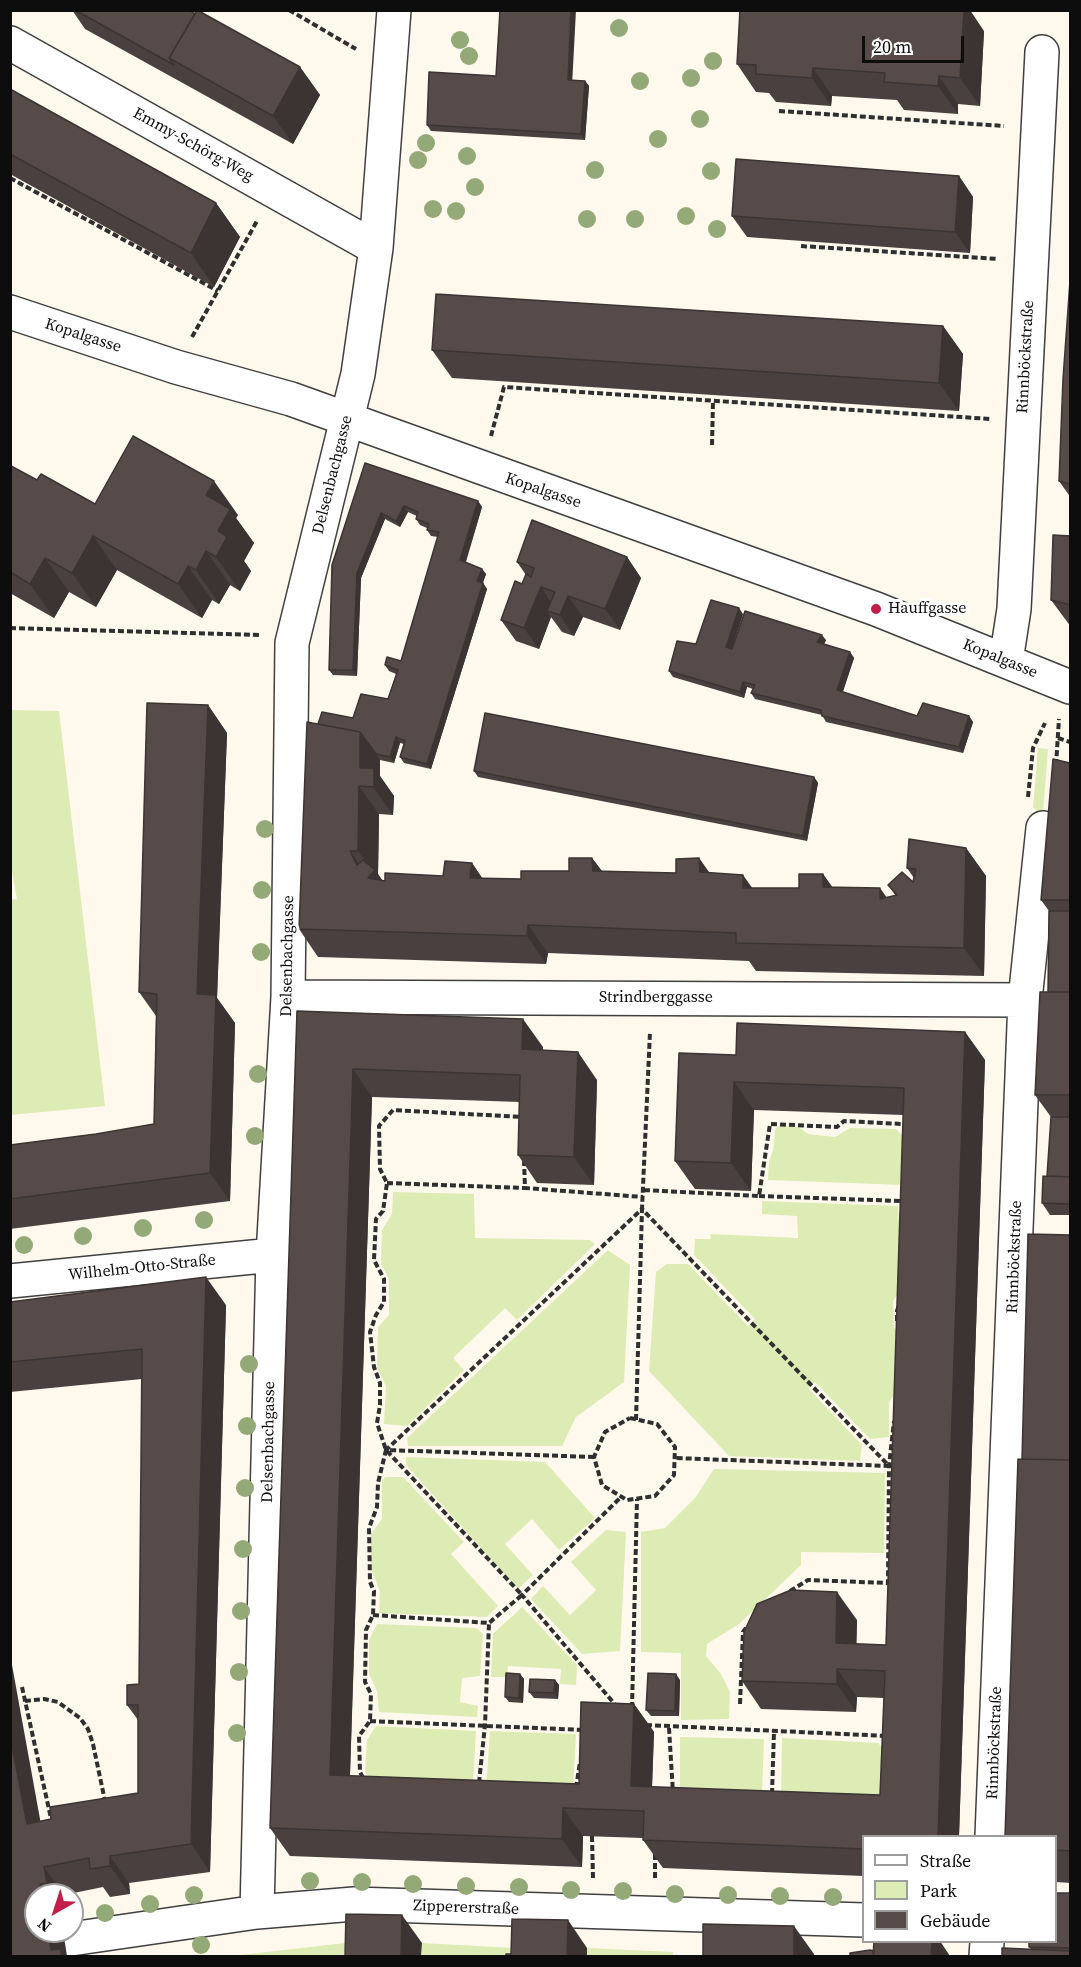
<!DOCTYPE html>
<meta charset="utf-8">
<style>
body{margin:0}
#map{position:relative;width:1081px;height:1967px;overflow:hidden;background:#fff8ed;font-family:"Source Serif 4",serif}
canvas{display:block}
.frame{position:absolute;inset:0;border:12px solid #0d0d0d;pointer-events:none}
.legend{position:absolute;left:862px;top:1835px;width:195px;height:108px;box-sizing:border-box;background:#fff;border:2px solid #9e9e9e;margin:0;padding:8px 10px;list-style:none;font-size:18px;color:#0d0d0d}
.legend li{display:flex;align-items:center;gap:12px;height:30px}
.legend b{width:30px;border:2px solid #9e9e9e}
.north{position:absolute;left:24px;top:1883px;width:60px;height:60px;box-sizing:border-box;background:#fff;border:2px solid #9e9e9e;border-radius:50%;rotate:219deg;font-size:16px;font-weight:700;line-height:24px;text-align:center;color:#0d0d0d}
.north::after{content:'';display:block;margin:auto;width:21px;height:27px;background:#c51d49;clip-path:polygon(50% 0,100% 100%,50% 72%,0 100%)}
.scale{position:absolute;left:862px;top:36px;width:102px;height:27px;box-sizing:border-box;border:3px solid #0d0d0d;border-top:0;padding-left:8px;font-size:18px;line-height:21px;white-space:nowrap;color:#0d0d0d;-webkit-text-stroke:4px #fff;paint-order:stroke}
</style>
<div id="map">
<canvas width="1081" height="1967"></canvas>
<div class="frame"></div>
<ul class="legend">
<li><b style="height:8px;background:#fff"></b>Straße</li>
<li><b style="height:16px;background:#ddecb4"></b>Park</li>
<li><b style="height:16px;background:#564b49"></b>Gebäude</li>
</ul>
<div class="north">N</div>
<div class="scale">20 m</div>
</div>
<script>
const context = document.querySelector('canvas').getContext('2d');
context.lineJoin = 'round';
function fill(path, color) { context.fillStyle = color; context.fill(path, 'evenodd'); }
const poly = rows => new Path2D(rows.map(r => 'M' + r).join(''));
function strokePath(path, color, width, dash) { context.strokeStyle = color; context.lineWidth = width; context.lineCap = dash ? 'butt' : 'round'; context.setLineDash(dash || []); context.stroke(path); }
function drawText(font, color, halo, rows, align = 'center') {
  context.font = font + ' "Source Serif 4",serif'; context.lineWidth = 6; context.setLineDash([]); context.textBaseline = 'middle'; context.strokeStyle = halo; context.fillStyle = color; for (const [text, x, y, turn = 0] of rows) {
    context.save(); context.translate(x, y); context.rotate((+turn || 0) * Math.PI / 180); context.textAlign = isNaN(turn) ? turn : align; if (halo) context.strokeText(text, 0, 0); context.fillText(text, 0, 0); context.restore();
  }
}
fill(poly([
 [11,710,59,711,105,1106,11,1115,10,900,17,899,10,860],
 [1038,748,1048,749,1043,814,1036,813,1036,809,1033,808],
 [778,1126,799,1127,808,1134,835,1137,850,1128,896,1129,907,1140,904,1185,768,1180,769,1161,773,1151,775,1130],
 [393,1192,474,1194,475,1238,590,1240,595,1244,517,1320,505,1308,453,1358,464,1370,407,1426,384,1424,386,1386,377,1368,378,1327,389,1315,389,1279,381,1264,382,1230,392,1214],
 [762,1201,898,1206,903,1287,893,1301,894,1327,902,1342,901,1386,889,1402,889,1437,870,1439,815,1382,808,1388,862,1445,860,1461,729,1456,649,1371,656,1272,667,1264,688,1264,748,1326,755,1319,694,1255,695,1239,711,1239,710,1234,798,1238,797,1216,762,1214],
 [608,1250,630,1265,624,1382,576,1417,562,1446,408,1446,407,1438],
 [406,1457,545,1462,595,1518,559,1550,532,1519,505,1544,533,1575,518,1589,406,1465],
 [714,1469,885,1473,884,1553,801,1552,801,1565,739,1624,707,1644,706,1656,721,1674,730,1692,729,1719,681,1720,681,1653,641,1652,641,1532,665,1528,696,1497],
 [385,1477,403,1477,464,1542,451,1554,498,1606,487,1617,379,1613,380,1591,371,1569,371,1534,382,1519,382,1481],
 [606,1530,626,1532,620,1651,582,1654,531,1599,543,1586,570,1615,596,1590,571,1562],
 [522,1607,577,1665,576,1685,560,1684,561,1669,508,1666,507,1677,491,1677,493,1634],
 [377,1624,476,1628,483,1634,480,1676,462,1678,460,1702,478,1706,477,1717,379,1712,377,1691,369,1674,369,1640],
 [376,1726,476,1731,473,1785,380,1788,365,1772,367,1740],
 [490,1731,576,1734,573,1789,486,1788],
 [680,1737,764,1739,762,1795,680,1791],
 [782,1738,878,1743,886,1752,886,1786,874,1803,847,1804,832,1792,803,1792,794,1798,781,1799],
 [345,1943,346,1956,232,1956],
 [422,1943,514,1948,514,1956,421,1956],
 [587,1948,673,1952,673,1956,587,1956]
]), '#ddecb4');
const minor = poly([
 [10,43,376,248],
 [10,312,176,367,291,399,876,609,1070,687],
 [1006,661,1014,609,1042,52],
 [288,997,1025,1000],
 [10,1281,273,1255],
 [992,1836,1025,1000,1043,828],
 [257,1912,273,1255,288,997,292,643,358,374,376,248,394,10],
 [71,1939,257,1912,354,1904,864,1920],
 [986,1956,987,1942]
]);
strokePath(minor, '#404040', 36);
strokePath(poly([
 [289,10,356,49],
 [779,111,1004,126],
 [10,178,218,291],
 [801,246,998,259],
 [192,337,257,221],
 [491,436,504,387,991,419],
 [712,445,713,401],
 [10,628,259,635],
 [1058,738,1070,742],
 [1056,765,1059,719],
 [1028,797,1033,748,1045,723],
 [524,1160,525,1188,643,1197],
 [387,1183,525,1188],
 [644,1190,759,1196,770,1124,837,1127,844,1121,902,1124,906,1127],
 [759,1196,901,1201],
 [897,1321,897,1311,899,1305],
 [630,1418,657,1424,675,1447,674,1475,655,1496,627,1500,602,1485,594,1457,605,1432,630,1418],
 [636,1420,642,1209,889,1466,675,1458],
 [594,1457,386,1450,642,1209,650,1032],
 [790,1591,808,1580,888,1583,889,1466,894,1421],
 [373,1615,489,1623,522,1595,386,1450,377,1423,380,1405,380,1383,374,1367,370,1332,376,1315,384,1302,384,1279,374,1260,376,1219,383,1211,387,1183,380,1169,379,1126,393,1110,522,1117],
 [22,1687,52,1823],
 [25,1701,44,1699,58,1702,80,1718,88,1729,93,1744,105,1801],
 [740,1704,743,1632,746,1628],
 [618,1708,522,1595,621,1497],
 [632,1708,637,1499],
 [370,1721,584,1730],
 [646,1725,887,1736],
 [669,1728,673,1793],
 [363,1778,360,1772,359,1736,370,1721,371,1694,365,1682,366,1630,373,1615,374,1591,370,1582,369,1528,377,1507,378,1483,386,1450],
 [479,1783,485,1725,489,1623],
 [576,1788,580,1762],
 [772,1794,774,1731],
 [592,1836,593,1878],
 [655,1854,655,1880]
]), '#2f2f2f', 4, [6, 3]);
strokePath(minor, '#fff', 33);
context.fillStyle = '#93a978';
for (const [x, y] of [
 [619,28],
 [460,40],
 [469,56],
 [713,61],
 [691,78],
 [640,81],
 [700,119],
 [658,139],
 [426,143],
 [467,156],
 [418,160],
 [595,170],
 [711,171],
 [475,187],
 [433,209],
 [456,211],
 [686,216],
 [587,219],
 [635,219],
 [717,229],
 [265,829],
 [262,890],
 [261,952],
 [258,1074],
 [255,1136],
 [204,1220],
 [143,1228],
 [83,1236],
 [24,1245],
 [249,1364],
 [247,1426],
 [245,1488],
 [243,1549],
 [241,1611],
 [239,1672],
 [237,1733],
 [310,1881],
 [362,1882],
 [413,1884],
 [466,1886],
 [519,1887],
 [571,1890],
 [623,1891],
 [675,1894],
 [194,1895],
 [728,1895],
 [780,1896],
 [833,1897],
 [150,1904],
 [105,1913],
 [201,1945]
]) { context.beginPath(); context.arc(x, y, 9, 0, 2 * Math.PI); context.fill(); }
fill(poly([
 [72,10,189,10,300,67,320,95,293,144,85,29],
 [984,31,980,106,958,104,958,114,904,110,897,100,832,96,831,106,776,102,769,93,756,92,737,64],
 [572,80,585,81,589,86,585,140,431,131,427,125],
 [10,89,216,203,240,237,214,287,10,174],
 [959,176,973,197,970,253,747,237,732,216],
 [1071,267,1071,498,1059,481],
 [943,326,963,354,959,411,452,378,432,350],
 [365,463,478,501,482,507,466,562,482,569,486,574,483,583,487,589,431,769,404,763,400,757,404,744,400,743,394,763,380,760,380,776,394,796,393,815,379,814,378,874,382,880,385,881,443,876,472,863,482,878,521,879,569,871,592,858,602,871,676,873,699,858,709,873,752,888,799,888,823,874,832,887,887,898,896,896,888,885,913,882,914,878,907,868,966,848,986,876,984,976,756,971,749,961,548,953,546,964,318,957,299,929,318,724,353,718,388,699,396,674,389,671,385,665,401,661,438,537,431,536,427,530,427,528,420,525,416,519,417,516,408,512,400,527,385,519,361,578,357,676,333,675,329,670],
 [11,466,37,480,95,504,238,515,236,518,254,543,244,561,251,571,240,591,230,585,219,604,212,600,202,618,117,570,96,607,69,592,54,618,10,593],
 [1071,536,1071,627,1051,600],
 [627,557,641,578,620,630,583,617,574,636,562,632,551,617,539,649,516,641,501,620,522,584,526,575,517,562],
 [743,614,732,649,826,640,824,644,850,652,854,658,843,692,917,716,969,716,973,722,963,753,826,722,822,715,755,699,751,693,753,689,747,687,744,698,673,677,669,671,696,644],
 [208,705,227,733,217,998,235,1023,230,1201,10,1229,10,1145,96,1134,154,1124,156,1016,139,992],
 [1071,760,1071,1215,1050,1215,1042,1203,1047,1176,1051,1117,1035,1095,1048,992,1049,911,1041,900],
 [474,771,814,777,818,783,807,841,478,777],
 [297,1011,543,1047,542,1050,597,1080,594,1185,537,1183,518,1155,520,1102,372,1097,350,1776,579,1784,634,1704,654,1732,652,1787,880,1795,884,1698,857,1697,856,1712,761,1709,742,1681,857,1620,856,1644,886,1645,904,1115,754,1110,751,1191,695,1189,675,1161,736,1055,965,1032,985,1060,959,1836,864,1836,864,1876,663,1868,643,1840,643,1838,583,1836,582,1867,290,1856,270,1828],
 [1071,1235,1071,1883,1056,1882,1056,1836,1022,1459],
 [10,1302,226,1305,210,1872,129,1883,130,1894,110,1897,103,1887,64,1895,36,1895,10,1956,41,1821,51,1819,138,1793,138,1720,127,1705,139,1684,142,1379,10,1392],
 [520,1674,524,1679,523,1703,509,1702,505,1697],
 [555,1680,559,1685,558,1699,534,1698,529,1692],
 [680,1680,679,1716,651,1716,646,1710],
 [1071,1893,1071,1956,1031,1949,1029,1947]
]), '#4a403f');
fill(poly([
 [571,10,576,10,572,86,568,80],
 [964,10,970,10,984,31,980,106,960,78],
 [300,67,320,95,293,144,273,116],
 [813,68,832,96,831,106,812,78],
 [939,76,958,104,958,114,938,86],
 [585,81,589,86,585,140,581,134],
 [959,176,973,197,970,253,955,232],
 [216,203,240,237,214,287,191,253],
 [943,326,963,354,959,411,939,383],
 [214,481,238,515,236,518,254,543,244,561,251,571,240,591,216,557,218,531,206,495],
 [478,501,482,507,464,566,460,560],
 [404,506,408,512,400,527,396,521],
 [381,513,385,519,361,578,357,676,353,670,357,573],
 [93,536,117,570,96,607,72,573],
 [206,551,230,585,219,604,196,570],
 [627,557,641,578,620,630,605,609],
 [45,558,69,592,54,618,30,584],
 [188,566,212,600,202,618,178,584],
 [482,569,486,574,481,587,477,581],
 [483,583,487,589,431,769,427,764],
 [541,587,555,608,547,611,551,617,539,649,524,628],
 [568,596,583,617,574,636,560,615],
 [739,608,743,614,730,653,726,647],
 [822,635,826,640,822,648,817,642],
 [850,652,854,658,841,696,837,690],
 [743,682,747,687,744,698,740,692],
 [208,705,227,733,217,998,235,1023,230,1201,210,1173,197,994],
 [969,716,973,722,963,753,959,747],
 [360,732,380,760,380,776,394,796,393,815,360,768],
 [396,737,400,743,394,763,390,757],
 [814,777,818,783,807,841,803,836],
 [359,786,379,814,378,874,394,898,388,906,357,865,350,851,368,877,373,872,358,851],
 [966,848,986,876,984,976,964,948],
 [592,858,612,885,593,871],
 [699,858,719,886,700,872],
 [472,863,491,891,470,878],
 [823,874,843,902,823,887],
 [743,875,763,903,743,888],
 [880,888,900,916,880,899],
 [528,925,548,953,546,964,527,936],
 [523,1019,543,1047,542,1077,522,1049],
 [965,1032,985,1060,959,1836,938,1836],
 [578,1052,597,1080,594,1185,574,1157],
 [353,1069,372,1097,349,1803,330,1775],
 [734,1082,754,1110,751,1191,731,1163],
 [206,1277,226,1305,210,1872,191,1844],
 [837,1592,857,1620,856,1670,836,1643],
 [10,1654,46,1852,27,1824,10,1735],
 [837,1669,857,1697,856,1712,837,1684],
 [520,1674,524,1679,523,1703,519,1698],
 [676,1674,680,1680,679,1716,675,1711],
 [555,1680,559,1685,558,1699,554,1693],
 [634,1704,654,1732,651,1814,631,1786],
 [563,1808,583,1836,582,1867,562,1839],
 [110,1856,129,1883,130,1894,110,1866],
 [44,1867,63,1895,55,1895,47,1883],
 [40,1884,48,1895,42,1895],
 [402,1915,422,1943,421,1956,401,1956],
 [568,1920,587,1948,587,1956,567,1956],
 [794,1926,814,1954,814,1956,794,1956],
 [48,1931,63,1931,67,1956,56,1956,51,1950],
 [932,1941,940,1941,950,1956,931,1956]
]), '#3c3433');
const building = poly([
 [75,10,189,10,195,14,169,58,174,65,75,10],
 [197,10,300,67,273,116,169,58,197,10],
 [500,10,571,10,568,80,585,81,581,134,427,125,429,72,496,76,500,10],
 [740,10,964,10,960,78,939,76,938,86,884,82,885,73,813,68,812,78,756,74,756,65,737,64,740,10],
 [10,89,216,203,191,253,10,154,10,89],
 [736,159,959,176,955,232,732,216,736,159],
 [1071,267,1071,484,1070,484,1059,481,1063,379,1071,267],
 [436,294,943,326,939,383,432,350,436,294],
 [133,436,214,481,206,495,230,509,218,531,227,537,216,557,206,551,196,570,188,566,178,584,93,536,72,573,45,558,30,584,10,572,11,466,37,480,41,474,95,504,133,436],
 [365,463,478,501,460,560,482,569,477,581,483,583,427,764,400,757,405,741,396,737,390,757,376,754,360,732,318,724,322,712,353,718,361,694,388,699,398,670,385,665,387,657,401,661,439,532,427,530,429,524,416,519,418,512,404,506,396,521,381,513,357,573,353,670,329,670,332,565,365,463],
 [532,520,627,557,605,609,568,596,560,615,547,611,555,592,541,587,524,628,501,620,515,581,522,584,526,574,531,577,534,568,517,562,532,520],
 [1053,535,1071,536,1071,605,1051,600,1053,535],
 [711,600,739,608,726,647,732,649,745,611,822,635,817,642,850,652,837,690,917,716,923,703,969,716,959,747,822,716,821,710,751,693,755,685,743,682,740,692,669,671,677,641,696,644,711,600],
 [147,703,208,705,197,994,216,995,210,1173,10,1199,10,1145,96,1134,154,1124,157,994,139,992,147,703],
 [485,713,814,777,803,836,474,771,485,713],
 [307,722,360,732,360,768,374,768,374,787,359,786,358,851,350,851,357,865,363,860,375,870,368,878,385,881,385,873,443,876,445,861,472,863,470,878,521,879,521,871,569,871,569,858,592,858,593,871,676,873,676,859,699,858,700,872,743,875,743,888,799,888,799,874,823,874,823,887,880,888,880,899,897,895,888,885,902,872,913,882,916,869,907,868,909,839,966,848,964,948,736,943,736,933,528,925,527,936,299,929,307,722],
 [1053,759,1070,763,1071,760,1071,900,1041,900,1053,759],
 [1049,911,1071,911,1071,992,1048,992,1049,911],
 [1040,992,1071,992,1071,1095,1035,1095,1040,992],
 [297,1011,523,1019,522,1049,578,1052,574,1157,518,1155,520,1075,353,1069,330,1775,579,1784,581,1702,634,1704,631,1786,880,1795,885,1671,837,1669,837,1684,742,1681,744,1632,757,1604,791,1590,837,1592,836,1643,886,1645,904,1088,734,1082,731,1163,675,1161,679,1053,736,1055,737,1023,965,1032,938,1836,864,1836,864,1849,643,1840,644,1811,563,1808,562,1839,270,1828,297,1011],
 [1051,1117,1071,1117,1071,1177,1047,1176,1051,1117],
 [1043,1176,1071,1177,1071,1204,1042,1203,1043,1176],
 [1028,1234,1071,1235,1071,1460,1022,1459,1028,1234],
 [206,1277,191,1844,110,1856,110,1866,90,1869,89,1858,44,1867,47,1883,40,1884,42,1895,36,1895,36,1931,48,1931,51,1950,60,1949,62,1956,10,1956,10,1735,27,1824,51,1819,50,1807,138,1793,138,1705,127,1705,127,1685,139,1684,142,1349,10,1362,10,1302,206,1277],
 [1018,1459,1071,1460,1071,1851,1056,1850,1056,1836,1005,1836,1018,1459],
 [506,1673,520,1674,519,1698,505,1697,506,1673],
 [648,1673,676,1674,675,1711,646,1710,648,1673],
 [530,1679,555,1680,554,1693,529,1692,530,1679],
 [1056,1893,1071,1893,1071,1948,1029,1947,1029,1941,1056,1941,1056,1893],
 [346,1914,402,1915,401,1956,345,1956,346,1914],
 [512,1919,568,1920,567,1956,506,1956,506,1954,511,1954,512,1919],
 [703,1924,794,1926,794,1956,703,1956,703,1924],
 [874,1941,932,1941,931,1956,873,1956,874,1941],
 [1002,1948,1071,1951,1071,1956,1002,1956,1002,1948],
 [870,1950,874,1951,873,1956,850,1956,850,1953,870,1950]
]);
fill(building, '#564b49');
strokePath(building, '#3c3433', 1.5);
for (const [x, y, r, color] of [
 [876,609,6,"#c51d49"]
]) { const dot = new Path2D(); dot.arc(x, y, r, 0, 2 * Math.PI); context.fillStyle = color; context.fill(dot); strokePath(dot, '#fff', 2); }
drawText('16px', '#0d0d0d', '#fff', [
 ["Emmy-Schörg-Weg",193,145,29],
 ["Kopalgasse",83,336,18],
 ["Rinnböckstraße",1026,357,-87],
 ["Delsenbachgasse",333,475,-76],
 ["Kopalgasse",543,491,19],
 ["Kopalgasse",1000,659,22],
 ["Delsenbachgasse",288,956,-89],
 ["Strindberggasse",656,998],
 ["Rinnböckstraße",1015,1257,-88],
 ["Wilhelm-Otto-Straße",142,1268,-6],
 ["Delsenbachgasse",269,1442,-89],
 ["Rinnböckstraße",995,1743,-88],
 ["Zippererstraße",466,1908,2]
]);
drawText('16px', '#0d0d0d', '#fff', [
 ["Hauffgasse",888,609]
], 'left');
</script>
